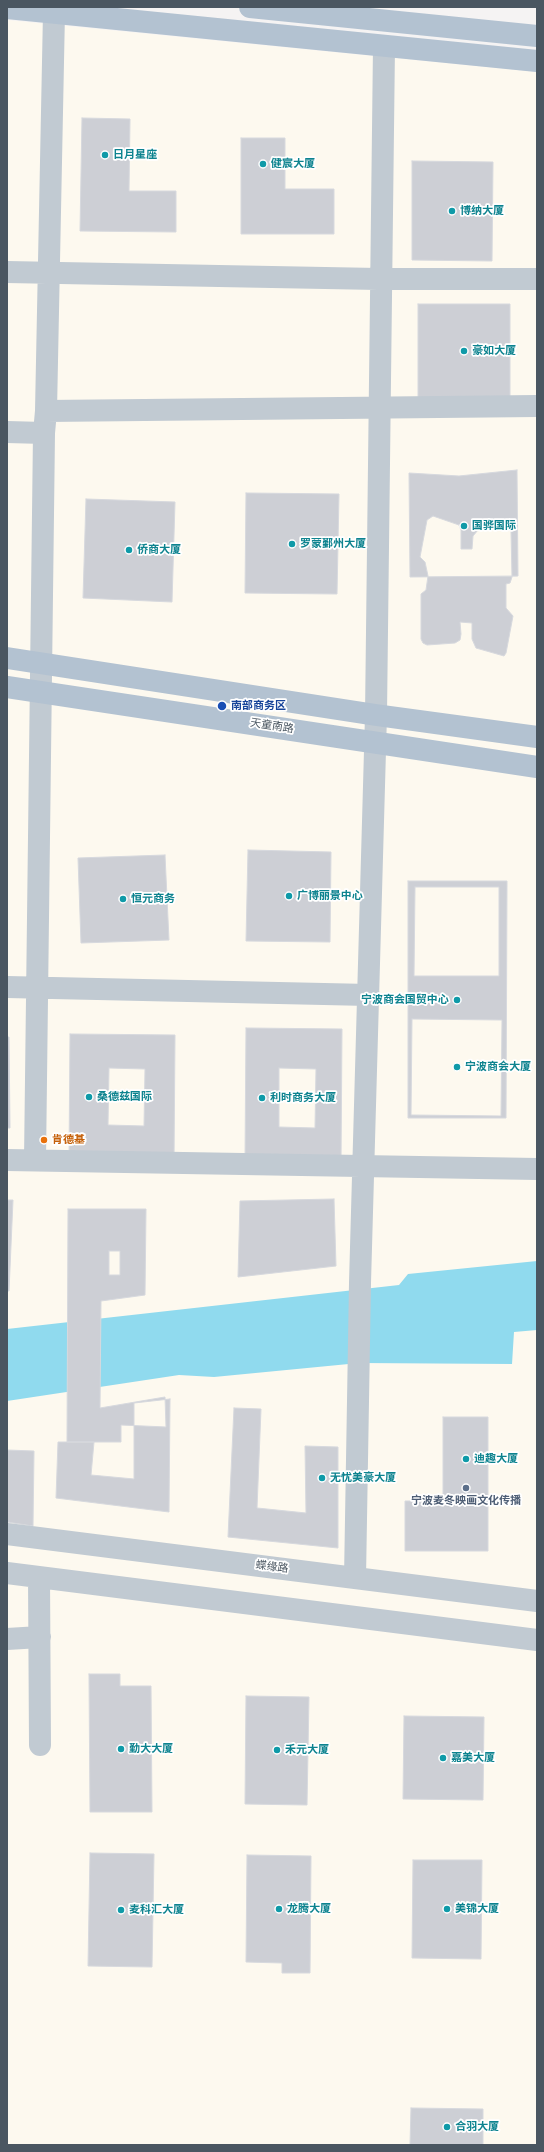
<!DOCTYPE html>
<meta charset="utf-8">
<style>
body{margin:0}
#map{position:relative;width:544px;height:2152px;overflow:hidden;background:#f5f3f3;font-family:"Open Sans",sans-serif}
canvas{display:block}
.frame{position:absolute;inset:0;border:8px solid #4a5661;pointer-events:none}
</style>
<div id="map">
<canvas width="544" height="2152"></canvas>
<div class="frame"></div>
</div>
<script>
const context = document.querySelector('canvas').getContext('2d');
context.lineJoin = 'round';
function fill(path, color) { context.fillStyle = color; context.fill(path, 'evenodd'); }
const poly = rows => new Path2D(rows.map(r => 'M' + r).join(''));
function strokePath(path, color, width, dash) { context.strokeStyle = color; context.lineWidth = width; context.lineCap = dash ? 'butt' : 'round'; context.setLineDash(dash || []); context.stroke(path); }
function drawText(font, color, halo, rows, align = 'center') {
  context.font = font + ' "Open Sans","Noto Sans SC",sans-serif'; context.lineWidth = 3.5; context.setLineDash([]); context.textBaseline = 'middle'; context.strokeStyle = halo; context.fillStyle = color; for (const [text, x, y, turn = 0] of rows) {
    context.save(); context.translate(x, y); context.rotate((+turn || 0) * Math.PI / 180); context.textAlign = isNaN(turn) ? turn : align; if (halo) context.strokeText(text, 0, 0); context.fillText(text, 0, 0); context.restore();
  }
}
fill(poly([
 [7,20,537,72,537,2145,7,2145]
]), '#fdf9ef');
fill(poly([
 [537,1261,537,1330,514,1332,512,1364,359,1363,214,1377,179,1375,7,1401,7,1329,399,1285,408,1274]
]), '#90daee');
const building = poly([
 [82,118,130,119,129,191,176,191,176,232,80,231,82,118],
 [241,138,285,138,285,189,334,189,334,234,241,234,241,138],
 [412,161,493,162,492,261,412,260,412,161],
 [418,304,510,304,510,399,418,398,418,304],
 [517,470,518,576,410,577,409,473,459,476,517,470],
 [246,493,339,494,337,594,245,593,246,493],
 [86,499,175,502,172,602,83,598,86,499],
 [433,516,459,525,461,530,461,549,472,549,473,536,478,530,505,527,511,531,512,577,510,583,506,584,506,608,513,616,506,653,504,656,476,648,472,639,472,623,460,622,461,634,460,640,455,643,427,645,423,643,421,639,421,594,426,590,428,576,425,562,420,557,427,520,433,516],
 [248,850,331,852,330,942,246,941,248,850],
 [165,855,169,940,81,943,78,858,165,855],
 [408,881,507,881,506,1118,408,1118,408,881],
 [415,887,499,887,499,976,414,976,415,887],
 [412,1019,502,1020,501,1116,411,1115,412,1019],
 [246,1028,342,1029,341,1162,245,1161,246,1028],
 [279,1068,316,1069,315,1128,279,1127,279,1068],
 [70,1034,175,1035,174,1161,69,1160,70,1034],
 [109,1068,145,1069,144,1126,108,1125,109,1068],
 [7,1037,9,1037,10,1128,7,1128,7,1037],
 [334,1199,336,1266,238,1277,240,1201,334,1199],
 [7,1200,13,1200,9,1291,7,1291,7,1200],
 [68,1209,146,1209,145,1295,101,1301,100,1408,165,1397,166,1427,121,1425,121,1442,67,1442,68,1209],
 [109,1251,120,1251,120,1275,109,1275,109,1251],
 [170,1399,169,1512,56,1498,58,1442,94,1442,91,1475,134,1479,134,1403,170,1399],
 [234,1408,261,1409,257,1508,306,1513,305,1446,338,1447,338,1548,228,1537,234,1408],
 [443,1417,488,1417,488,1551,405,1551,405,1501,443,1501,443,1417],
 [7,1450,34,1451,33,1526,7,1522,7,1450],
 [89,1674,120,1674,120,1686,151,1686,152,1812,90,1812,89,1674],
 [246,1696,309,1697,307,1805,245,1804,246,1696],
 [404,1716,484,1717,483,1800,403,1799,404,1716],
 [90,1853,154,1854,152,1967,88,1966,90,1853],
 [247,1855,311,1856,310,1973,282,1973,282,1963,246,1962,247,1855],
 [413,1860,482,1860,481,1959,412,1958,413,1860],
 [411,2108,483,2109,483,2145,410,2145,411,2108]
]);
fill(building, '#cdcfd5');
strokePath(building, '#d7d9de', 1);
strokePath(poly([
 [7,272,378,279,537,279],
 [46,411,537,406],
 [7,432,44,433],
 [7,987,369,995],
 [7,1160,537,1169],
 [35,1160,44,433,46,411,54,12],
 [7,1534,537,1601],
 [7,1573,537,1640],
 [39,1577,40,1745],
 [355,1578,360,1283,376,715,384,46],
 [7,1639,40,1637]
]), '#c1cad2', 22);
strokePath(poly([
 [250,7,537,36],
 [7,8,537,61],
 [7,658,376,715,537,737],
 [7,687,537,767]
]), '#b3c2d1', 22);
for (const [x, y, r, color] of [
 [105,155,4,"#0f9aa8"],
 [263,164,4,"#0f9aa8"],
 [452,211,4,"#0f9aa8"],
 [464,351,4,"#0f9aa8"],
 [464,526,4,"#0f9aa8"],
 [292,544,4,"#0f9aa8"],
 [129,550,4,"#0f9aa8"],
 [222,706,5,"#1a4fb4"],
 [289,896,4,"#0f9aa8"],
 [123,899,4,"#0f9aa8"],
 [457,1000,4,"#0f9aa8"],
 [457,1067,4,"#0f9aa8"],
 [89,1097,4,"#0f9aa8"],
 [262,1098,4,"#0f9aa8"],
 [44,1140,4,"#e8710a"],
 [466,1459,4,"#0f9aa8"],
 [322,1478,4,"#0f9aa8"],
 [466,1488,4,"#5c6f8a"],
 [121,1749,4,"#0f9aa8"],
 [277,1750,4,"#0f9aa8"],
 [443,1758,4,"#0f9aa8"],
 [279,1909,4,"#0f9aa8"],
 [447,1909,4,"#0f9aa8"],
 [121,1910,4,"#0f9aa8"],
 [447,2127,4,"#0f9aa8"]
]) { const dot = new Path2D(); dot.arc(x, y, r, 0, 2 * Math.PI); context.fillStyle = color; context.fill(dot); strokePath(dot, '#fff', 1.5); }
drawText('bold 11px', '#0d838f', '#fff', [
 ["日月星座",113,155],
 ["健宸大厦",271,164],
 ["博纳大厦",460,211],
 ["豪如大厦",472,351],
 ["国骅国际",472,526],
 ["罗蒙鄞州大厦",300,544],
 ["侨商大厦",137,550],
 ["广博丽景中心",297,896],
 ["恒元商务",131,899],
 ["宁波商会国贸中心",449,1000,"right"],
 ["宁波商会大厦",465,1067],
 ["桑德兹国际",97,1097],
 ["利时商务大厦",270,1098],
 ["迪趣大厦",474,1459],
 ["无忧美豪大厦",330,1478],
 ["勤大大厦",129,1749],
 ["禾元大厦",285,1750],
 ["嘉美大厦",451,1758],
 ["龙腾大厦",287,1909],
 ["美锦大厦",455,1909],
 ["麦科汇大厦",129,1910],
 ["合羽大厦",455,2127]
], 'left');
drawText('bold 11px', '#164399', '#fff', [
 ["南部商务区",231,706]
], 'left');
drawText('11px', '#4a5661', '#fff', [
 ["天童南路",272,726,9],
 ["蝶缘路",272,1567,7]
]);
drawText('bold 11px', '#c56008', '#fff', [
 ["肯德基",52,1140]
], 'left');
drawText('bold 11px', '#4e5e75', '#fff', [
 ["宁波麦冬映画文化传播",466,1501]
]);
</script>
